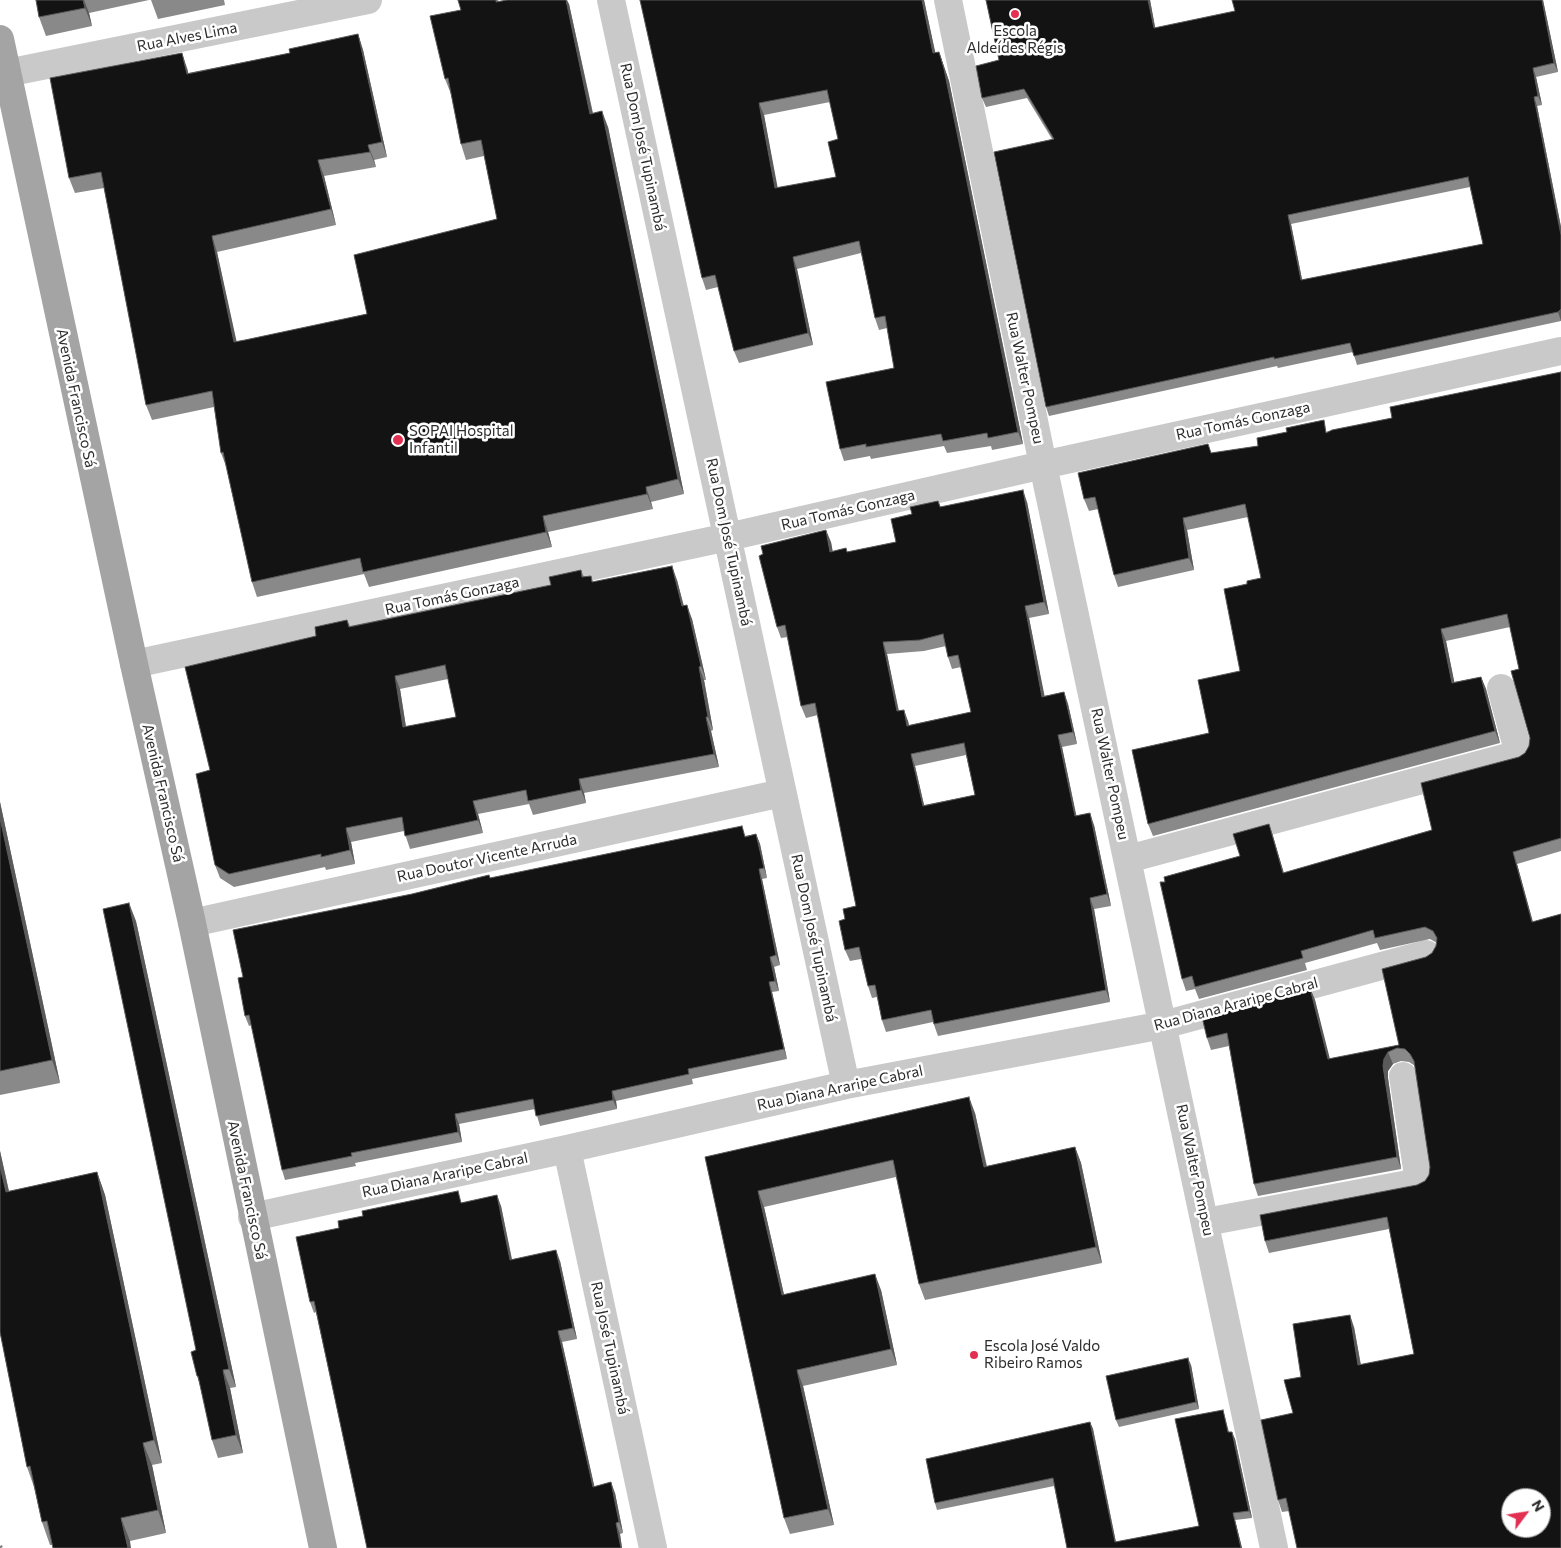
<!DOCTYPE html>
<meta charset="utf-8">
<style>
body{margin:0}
#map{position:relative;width:1561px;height:1548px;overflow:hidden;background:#fff;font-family:Commissioner,sans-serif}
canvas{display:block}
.north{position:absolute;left:1501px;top:1488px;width:50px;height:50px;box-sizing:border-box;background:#fff;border:1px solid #ababab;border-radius:50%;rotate:59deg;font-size:14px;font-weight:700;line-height:20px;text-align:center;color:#2c2c2c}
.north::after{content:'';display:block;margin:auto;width:18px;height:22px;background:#e13052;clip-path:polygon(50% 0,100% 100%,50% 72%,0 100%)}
</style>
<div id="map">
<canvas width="1561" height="1548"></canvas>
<div class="north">N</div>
</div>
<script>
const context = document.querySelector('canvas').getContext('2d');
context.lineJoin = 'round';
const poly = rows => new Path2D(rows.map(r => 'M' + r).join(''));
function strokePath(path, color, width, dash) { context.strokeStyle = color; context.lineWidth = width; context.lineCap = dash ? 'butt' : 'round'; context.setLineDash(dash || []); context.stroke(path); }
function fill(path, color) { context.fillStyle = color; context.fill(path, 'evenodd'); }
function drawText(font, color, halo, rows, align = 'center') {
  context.font = font + ' Commissioner,sans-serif'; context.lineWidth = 5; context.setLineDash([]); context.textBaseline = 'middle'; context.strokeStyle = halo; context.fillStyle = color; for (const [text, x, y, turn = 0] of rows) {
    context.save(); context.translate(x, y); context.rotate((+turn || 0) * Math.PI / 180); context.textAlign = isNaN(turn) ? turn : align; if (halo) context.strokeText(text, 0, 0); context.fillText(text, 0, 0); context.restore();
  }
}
strokePath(poly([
 [611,0,846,1085],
 [948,0,1043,465,1274,1548],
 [7,73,368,0],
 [134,664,728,537,1043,465,1561,351],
 [1128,859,1519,754,1501,688],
 [192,923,782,793],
 [567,1149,653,1548],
 [252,1217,567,1149,846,1085,1163,1025,1426,954],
 [1206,1222,1419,1182,1403,1076]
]), '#c9c9c9', 28);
strokePath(poly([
 [0,39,134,664,192,923,323,1548]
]), '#a4a4a4', 28);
strokePath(poly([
 [0,1546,1,1548]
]), '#818181', 4, [5, 4]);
fill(poly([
 [36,0,149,0,89,13,92,26,46,36,39,17],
 [151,0,225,0,224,0,225,5,158,19],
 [458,0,498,0,499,2,569,4,593,113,608,127,684,494,651,502,653,509,548,532,552,547,369,587,364,574,257,597,252,582,226,466,221,453,214,407,152,420,146,405,104,188,75,193,69,178,187,68,188,73,290,53,358,34,363,50,387,157,374,160,376,167,324,176,336,225,217,252,236,342,367,314,497,219,484,156,466,160,461,144,451,94,445,79,461,10],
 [640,0,924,0,935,53,939,52,949,81,1023,444,992,450,991,446,947,453,944,446,871,459,870,456,844,461,840,449,894,368,887,328,879,330,875,318,861,253,797,269,813,345,739,363,734,351,718,287,706,290,702,278],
 [830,102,838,139,836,177,777,188,764,115],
 [986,0,1150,0,1155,28,1543,0,1558,72,1536,77,1542,105,1537,106,1561,227,1561,321,1357,365,1353,352,1278,368,1277,366,1049,416,1046,407,1052,139,1027,98,986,107,982,98,999,60],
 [1470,187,1483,244,1302,280,1291,224],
 [1561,372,1561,851,1517,864,1533,922,1561,1548,1289,1511,1282,1512,1278,1500,1293,1413,1301,1377,1354,1327,1361,1365,1414,1354,1389,1229,1269,1253,1265,1241,1417,1185,1425,1181,1429,1175,1430,1167,1415,1066,1409,1062,1401,1061,1393,1064,1388,1071,1388,1078,1401,1169,1258,1196,1254,1184,1229,1046,1211,1050,1207,1038,1310,988,1315,1000,1329,1059,1399,1045,1426,957,1432,953,1436,946,1437,943,1430,939,1380,950,1377,943,1305,963,1307,970,1199,999,1195,989,1186,991,1182,979,1165,882,1240,856,1269,824,1284,873,1432,830,1519,757,1525,753,1529,746,1530,738,1519,669,1510,627,1446,641,1454,682,1481,677,1486,689,1500,743,1153,836,1148,824,1209,733,1240,671,1247,584,1261,578,1248,517,1187,530,1194,570,1118,587,1114,575,1098,509,1089,511,1084,499,1212,453,1258,446,1392,418],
 [938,501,941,507,1027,502,1049,614,1029,618,1044,696,1064,692,1068,704,1077,744,1062,747,1076,816,1094,825,1111,906,1094,909,1110,1002,938,1036,933,1022,886,1032,882,1020,877,997,872,998,868,986,861,959,850,961,845,950,845,919,856,906,818,715,806,718,801,706,788,637,781,638,777,627,831,542,832,551,847,552,896,542,912,514],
 [946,646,948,657,952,669,961,667,971,712,909,725,908,721,899,711,887,654,924,651],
 [966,755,975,795,924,805,915,766],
 [581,570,584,577,591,576,593,582,677,580,684,606,692,619,706,680,704,680,713,730,711,731,719,767,584,793,586,803,533,815,529,804,478,814,483,833,410,849,404,831,351,842,355,864,326,870,325,867,234,887,220,878,215,865,210,770,316,636,347,620,350,626,551,585],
 [448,679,456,717,406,727,400,689],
 [0,802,60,1083,0,1095],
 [756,834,760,844,767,878,762,879,780,965,774,967,779,991,772,992,787,1059,692,1079,693,1084,616,1101,617,1109,540,1126,535,1109,459,1124,462,1142,355,1163,356,1166,285,1180,282,1170,252,1025,249,1026,245,1016,243,977,412,894,489,875,490,878],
 [136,921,236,1387,230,1388,243,1453,218,1458,212,1440,201,1388,197,1376,196,1350],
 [975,1113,987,1166,1075,1147,1081,1163,1102,1263,925,1300,919,1284,896,1177,764,1207,784,1295,881,1290,897,1365,803,1386,834,1525,790,1534,784,1518,705,1157],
 [0,1151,9,1191,97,1172,105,1195,162,1463,152,1465,166,1533,130,1541,50,1545,42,1522,34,1487,27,1467,0,1332],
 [462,1202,501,1206,512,1259,560,1261,577,1339,562,1342,594,1486,615,1493,623,1533,620,1534,622,1548,367,1548,316,1312,314,1313,310,1302],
 [1191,1365,1199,1409,1119,1427,1116,1420],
 [1223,1410,1225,1417,1229,1432,1235,1439,1252,1518,1235,1520,1242,1548,1067,1548,1054,1486,937,1510,935,1503,1090,1422,1093,1429,1116,1542,1199,1526]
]), '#898989');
fill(poly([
 [83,0,84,0,89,13,92,26,85,8],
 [566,0,567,0,569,4,596,129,590,114],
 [922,0,924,0,938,65,933,53],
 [1148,0,1150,0,1157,37,1154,28],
 [1542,0,1543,0,1558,72,1554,63],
 [358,34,363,50,387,157,382,142],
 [939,52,949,81,1023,444,1018,432],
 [182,53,187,68,192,89,187,74],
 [1533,68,1536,77,1542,105,1538,96],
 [1534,97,1537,106,1561,227,1561,235],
 [759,103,764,115,780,200,775,188],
 [602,111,608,127,684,494,678,479],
 [368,145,374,160,376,167,370,152],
 [318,160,324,176,336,225,331,209],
 [1288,215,1291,224,1304,289,1301,280],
 [212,236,217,252,240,357,234,342],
 [793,257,797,269,813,345,808,333],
 [1561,309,1561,321,1558,312],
 [646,487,651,502,653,509,647,494],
 [1023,490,1027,502,1049,614,1044,602],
 [543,516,548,532,552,547,546,532],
 [1183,518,1187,530,1194,570,1189,558],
 [826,530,831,542,835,563,830,552],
 [672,566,677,580,687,620,682,606],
 [687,605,692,619,706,680,701,666],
 [1025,606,1029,618,1047,708,1042,697],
 [1441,629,1446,641,1457,695,1452,683],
 [883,642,887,654,901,723,897,711],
 [699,667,704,680,713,730,708,717],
 [395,676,400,689,408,740,403,727],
 [1481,677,1486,689,1500,743,1495,731],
 [1064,692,1068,704,1077,744,1073,732],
 [904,710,908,721,911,738,907,726],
 [706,717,711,731,719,767,714,754],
 [1058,735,1062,747,1079,828,1075,816],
 [911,754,915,766,927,818,923,806],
 [579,779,584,793,586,803,581,790],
 [473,801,478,814,483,833,478,820],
 [0,802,60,1083,52,1060,0,818],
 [1090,813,1094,825,1111,906,1107,894],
 [1269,824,1273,836,1287,885,1283,873],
 [346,828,351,842,355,864,350,850],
 [756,834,760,844,767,878,764,868],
 [1513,852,1517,864,1536,934,1532,922],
 [759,869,762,879,780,965,776,955],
 [1090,898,1094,909,1110,1002,1106,990],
 [129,903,136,921,236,1387,229,1369],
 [770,957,774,967,779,991,775,981],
 [769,982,772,992,787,1059,784,1049],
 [1310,988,1315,1000,1333,1071,1328,1059],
 [1388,1052,1393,1064,1388,1071,1388,1078,1401,1169,1397,1157,1383,1066,1384,1059],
 [612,1091,616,1101,617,1109,613,1100],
 [969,1097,975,1113,990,1183,984,1167],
 [455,1114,459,1124,462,1142,458,1132],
 [1075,1147,1081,1163,1102,1263,1096,1247],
 [0,1151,14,1215,6,1192,0,1166],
 [97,1172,105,1195,162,1463,154,1440],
 [758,1191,764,1207,788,1312,782,1295],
 [497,1195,501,1206,514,1271,510,1260],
 [556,1250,560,1261,577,1339,573,1328],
 [875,1274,881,1290,897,1365,891,1349],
 [1350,1315,1354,1327,1363,1378,1358,1365],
 [558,1331,562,1342,597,1498,593,1487],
 [1188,1358,1191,1365,1199,1409,1196,1402],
 [223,1370,230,1388,243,1453,236,1435],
 [797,1370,803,1386,834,1525,828,1509],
 [1090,1422,1093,1429,1117,1548,1115,1542],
 [1232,1432,1235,1439,1252,1518,1249,1511],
 [143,1443,152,1465,166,1533,158,1510],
 [611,1482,615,1493,623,1533,619,1522],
 [1233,1513,1235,1520,1242,1548,1241,1548],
 [121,1518,130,1541,131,1548,128,1548],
 [616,1523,620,1534,622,1548,621,1548]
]), '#5a5a5a');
const building = poly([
 [36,0,83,0,85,8,39,17,36,0],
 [458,0,496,0,496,2,507,0,566,0,590,114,602,111,678,479,646,487,647,494,543,516,546,532,363,572,360,558,252,582,223,452,221,453,212,391,146,405,101,172,69,178,50,78,182,53,187,74,290,53,289,49,358,34,382,142,368,145,370,152,318,160,331,209,212,236,234,342,245,340,367,314,354,255,497,219,481,140,461,144,448,78,445,79,430,16,461,10,458,0],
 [640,0,922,0,933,53,939,52,944,69,1018,432,988,438,987,433,943,441,941,434,866,447,866,444,840,449,826,382,894,368,885,316,875,318,859,241,793,257,808,333,734,351,715,275,702,278,640,0],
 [827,90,838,139,828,142,836,177,775,188,759,103,827,90],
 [986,0,1148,0,1154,28,1235,11,1232,0,1542,0,1554,63,1533,68,1538,96,1534,97,1561,235,1561,309,1558,312,1354,356,1350,343,1274,359,1274,357,1046,407,994,152,1054,139,1024,89,982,98,976,66,999,60,986,0],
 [1468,177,1483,244,1301,280,1288,215,1468,177],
 [1561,372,1561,838,1513,852,1532,922,1561,914,1561,1548,1297,1548,1286,1498,1278,1500,1261,1420,1293,1413,1284,1380,1301,1377,1293,1324,1350,1315,1358,1365,1414,1354,1387,1217,1265,1241,1260,1215,1417,1185,1425,1181,1429,1175,1430,1167,1414,1061,1410,1054,1405,1049,1397,1048,1388,1052,1384,1059,1383,1066,1397,1157,1254,1184,1227,1033,1207,1038,1202,1017,1310,988,1328,1059,1399,1045,1382,969,1426,957,1432,953,1436,946,1437,938,1433,931,1425,927,1375,938,1373,930,1301,951,1303,958,1195,987,1192,976,1182,979,1160,882,1165,882,1164,877,1240,856,1233,834,1269,824,1283,873,1432,830,1421,783,1519,757,1525,753,1529,746,1530,738,1511,671,1519,669,1507,614,1441,629,1452,683,1481,677,1495,731,1148,824,1132,750,1209,733,1198,680,1240,671,1224,589,1247,584,1247,581,1261,578,1245,504,1183,518,1189,558,1114,575,1095,497,1084,499,1078,473,1208,444,1211,453,1258,446,1257,438,1287,432,1286,428,1324,420,1326,433,1332,430,1392,418,1390,407,1561,372],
 [1511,1498,1541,1498,1541,1528,1511,1528,1511,1498],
 [1023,490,1044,602,1025,606,1042,697,1064,692,1073,732,1058,735,1075,816,1090,813,1107,894,1090,898,1106,990,934,1024,931,1010,882,1020,875,985,868,986,859,947,845,950,839,921,845,919,843,909,856,906,815,703,801,706,785,625,777,627,759,556,763,554,761,546,826,530,830,552,846,548,847,552,896,542,891,519,912,514,910,507,938,501,940,507,1023,490],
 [943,634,948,657,958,655,971,712,907,726,904,710,897,711,883,642,920,640,943,634],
 [964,743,975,795,923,806,911,754,964,743],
 [672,566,682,606,687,605,701,666,699,667,708,717,706,717,714,754,579,779,581,790,528,801,526,790,473,801,478,820,405,836,402,817,346,828,350,850,321,857,321,854,229,874,215,865,196,774,210,770,185,667,316,636,315,627,347,620,349,627,551,585,549,577,581,570,582,577,591,576,592,582,672,566],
 [445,665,456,717,403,727,395,676,445,665],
 [0,818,52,1060,0,1071,0,818],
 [742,826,745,837,756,834,764,868,759,869,776,955,770,957,775,981,769,982,784,1049,688,1069,689,1074,612,1091,613,1100,536,1116,533,1099,455,1114,458,1132,351,1153,352,1156,282,1170,249,1015,245,1016,238,978,243,977,233,930,412,894,489,875,490,878,742,826],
 [129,903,229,1369,223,1370,236,1435,212,1440,198,1376,197,1376,191,1352,196,1350,103,909,129,903],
 [969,1097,984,1167,1075,1147,1096,1247,919,1284,893,1160,758,1191,782,1295,875,1274,891,1349,797,1370,828,1509,784,1518,705,1157,969,1097],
 [0,1166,6,1192,97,1172,154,1440,143,1443,158,1510,121,1518,128,1548,53,1548,47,1521,42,1522,30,1466,27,1467,0,1332,0,1166],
 [458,1191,461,1203,497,1195,510,1260,556,1250,573,1328,558,1331,593,1487,611,1482,619,1522,616,1523,621,1548,367,1548,314,1301,310,1302,296,1237,339,1228,338,1221,363,1216,362,1211,458,1191],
 [1188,1358,1196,1402,1116,1420,1106,1376,1188,1358],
 [1223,1410,1228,1432,1232,1432,1249,1511,1233,1513,1241,1548,1067,1548,1053,1478,935,1503,926,1459,1090,1422,1115,1542,1199,1526,1175,1419,1223,1410]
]);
fill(building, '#131313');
strokePath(building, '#5a5a5a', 1);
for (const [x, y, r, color] of [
 [1015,14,5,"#e13052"],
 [398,440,6,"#e13052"],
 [974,1355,5,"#e13052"]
]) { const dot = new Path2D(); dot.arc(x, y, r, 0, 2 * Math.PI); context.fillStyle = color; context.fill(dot); strokePath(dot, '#fff', 2); }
drawText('15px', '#2c2c2c', '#fff', [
 ["Escola",1015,31,"center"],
 ["Aldeídes Régis",1015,48,"center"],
 ["SOPAI Hospital",409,431],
 ["Infantil",409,448],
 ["Escola José Valdo",984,1346],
 ["Ribeiro Ramos",984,1363]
], 'left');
drawText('15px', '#2c2c2c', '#fff', [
 ["Rua Alves Lima",187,37,-11],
 ["Rua Dom José Tupinambá",643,147,78],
 ["Rua Walter Pompeu",1025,378,78],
 ["Avenida Francisco Sá",76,398,78],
 ["Rua Tomás Gonzaga",1243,421,-12],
 ["Rua Tomás Gonzaga",848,510,-13],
 ["Rua Dom José Tupinambá",729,542,78],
 ["Rua Tomás Gonzaga",452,596,-12],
 ["Rua Walter Pompeu",1110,774,78],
 ["Avenida Francisco Sá",163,793,77],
 ["Rua Doutor Vicente Arruda",487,858,-12],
 ["Rua Dom José Tupinambá",814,938,78],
 ["Rua Diana Araripe Cabral",1236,1004,-15],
 ["Rua Diana Araripe Cabral",840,1088,-12],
 ["Rua Walter Pompeu",1195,1170,78],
 ["Rua Diana Araripe Cabral",445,1175,-12],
 ["Avenida Francisco Sá",247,1190,78],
 ["Rua José Tupinambá",610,1348,78]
]);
</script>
